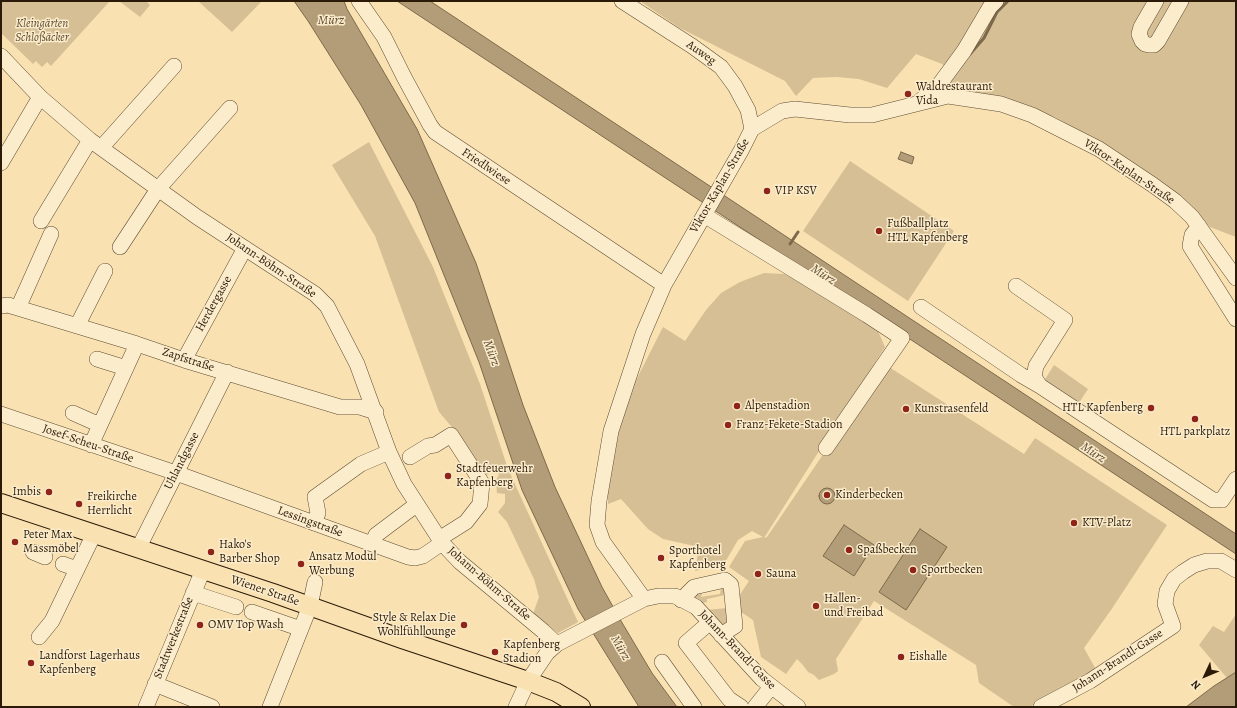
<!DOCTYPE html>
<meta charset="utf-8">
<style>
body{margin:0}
#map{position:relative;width:1237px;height:708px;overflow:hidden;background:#f9e1b1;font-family:Alegreya,serif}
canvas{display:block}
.frame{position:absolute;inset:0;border:2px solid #2b1a08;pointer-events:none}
.north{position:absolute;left:1185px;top:656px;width:40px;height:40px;-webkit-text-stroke:3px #fbeccc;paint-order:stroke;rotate:226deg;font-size:11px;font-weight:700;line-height:16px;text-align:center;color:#2b1a08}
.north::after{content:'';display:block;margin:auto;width:14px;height:18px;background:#2b1a08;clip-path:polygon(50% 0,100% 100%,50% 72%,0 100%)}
</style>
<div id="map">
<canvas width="1237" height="708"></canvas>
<div class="frame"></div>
<div class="north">N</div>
</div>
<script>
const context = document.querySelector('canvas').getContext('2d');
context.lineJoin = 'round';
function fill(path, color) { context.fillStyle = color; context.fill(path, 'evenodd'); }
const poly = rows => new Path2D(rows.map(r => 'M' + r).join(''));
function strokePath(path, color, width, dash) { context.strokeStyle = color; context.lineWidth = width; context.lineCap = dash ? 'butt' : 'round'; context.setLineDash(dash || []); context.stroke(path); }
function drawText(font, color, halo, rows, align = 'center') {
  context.font = font + ' Alegreya,serif'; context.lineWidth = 3; context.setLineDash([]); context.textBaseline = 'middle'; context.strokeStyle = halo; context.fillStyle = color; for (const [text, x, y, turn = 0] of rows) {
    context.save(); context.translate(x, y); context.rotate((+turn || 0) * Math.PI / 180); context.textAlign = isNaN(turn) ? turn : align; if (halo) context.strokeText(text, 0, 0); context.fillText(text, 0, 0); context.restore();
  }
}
fill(poly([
 [1,1,110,1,51,66,47,62,42,67,36,61,33,64,1,33],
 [119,1,146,1,150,5,140,17],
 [198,1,262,1,232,32],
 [640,1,1236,1,1236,237,1210,227,1160,182,1112,150,1055,117,1016,105,949,91,946,80,952,74,942,64,916,54,887,88,859,79,836,77,813,78,796,96,785,81,678,27],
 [369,142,433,267,480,384,508,469,578,622,558,633,533,614,539,597,534,579,507,522,498,512,505,503,505,494,497,493,496,480,499,475,496,469,483,477,451,426,439,412,375,236,332,165],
 [850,161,954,231,908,301,803,231],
 [764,273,784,274,821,291,878,331,885,347,764,538,767,537,824,453,886,365,1024,454,1035,438,1167,525,1111,610,1084,648,1098,673,1047,700,1028,707,1014,707,979,683,976,665,874,601,836,659,838,671,834,674,819,680,814,675,808,672,802,664,797,659,786,674,761,657,753,620,741,612,737,599,749,581,729,567,745,541,763,537,752,531,738,540,724,564,695,571,699,547,663,539,648,529,621,499,608,504,608,490,615,449,625,402,663,327,685,341,706,310,721,293,740,282],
 [1054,365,1088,389,1077,406,1042,384],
 [723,587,729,594,707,599,707,602,699,604,694,600,693,595,703,589,701,597,720,594,721,588],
 [728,608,734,620,721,626,705,610],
 [1236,614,1236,672,1227,678,1199,645,1213,626,1224,632]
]), '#d6bf94');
const water = poly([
 [294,1,344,1,347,9,417,129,476,263,523,405,555,487,602,587,621,621,652,673,677,707,639,707,578,609,522,490,479,362,415,203,361,105,308,21,294,1],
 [397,1,430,1,1236,534,1236,554,397,1],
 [901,152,914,157,912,164,898,159,901,152],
 '819 496a8 8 0 1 1 16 0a8 8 0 1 1-16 0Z',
 [844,525,874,545,854,576,823,556,844,525],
 [920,529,947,547,906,610,879,592,920,529],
 [1236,672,1236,707,1186,707,1214,686,1236,672]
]);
fill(water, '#b39d78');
strokePath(water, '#7d694b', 1);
strokePath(poly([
 [970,54,984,38,997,12,1008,1],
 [790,244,798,232]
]), '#7d694b', 3);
const minor = poly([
 [359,1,384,37,404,77,430,125,435,132,664,285],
 [622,1,692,46,721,67,735,86,748,110,752,129],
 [1156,1,1141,27,1139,34,1142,41,1145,44,1149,45,1154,45,1158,41,1181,1],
 [1,56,40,97,90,140,197,217,315,294,327,306,357,364,389,452,404,484,442,543,460,562,543,631,557,644],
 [920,101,939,85,964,51,990,7,996,1],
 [101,148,174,66],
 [1,163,40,97],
 [704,215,867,315,902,338,826,448],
 [41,221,90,140],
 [1199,226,1192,235,1190,246,1236,319],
 [120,247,158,189,230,108],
 [1016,286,1065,320,1036,366,1034,377,1040,386,1213,500,1222,500,1236,479],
 [1,306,8,305,137,344,184,360,340,407,360,407,376,412],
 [921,307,1021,375,1040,386],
 [18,308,51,234],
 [77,326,105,271],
 [97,359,126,368],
 [184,360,245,248],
 [73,413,100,425],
 [1,414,176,473,408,557,415,558,423,556,442,543],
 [91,445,137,344],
 [410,457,428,446,435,445,451,435,482,483,480,504,466,522,439,539],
 [314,523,318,513,315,497,361,464,389,452],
 [372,544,376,535,416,505],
 [138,549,227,372],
 [33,552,45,557],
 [63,564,77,569],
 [193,593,236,607],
 [644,599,603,542,597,525,599,501,611,431,643,334,664,285,742,149,752,129,782,111,795,109,850,115,872,115,948,96,1001,104,1032,115,1099,149,1153,185,1175,201,1192,217,1236,278],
 [681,600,694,587,725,580,731,585,735,626,721,635],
 [252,612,301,629],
 [709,623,686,643,729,699,741,707],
 [39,637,52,621,94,534],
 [662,662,694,707],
 [155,684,212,707],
 [146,707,203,570],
 [270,707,310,606,315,582],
 [516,707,528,681,547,653,557,644,644,599,658,596,675,596,696,607,762,679,798,707],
 [755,707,771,687],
 [1041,707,1090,681,1173,626,1165,604,1167,591,1174,579,1183,572,1194,565,1207,561,1221,561,1236,570]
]);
const major = poly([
 [1,503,273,593,402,639,528,681,556,692,581,707]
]);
strokePath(minor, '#5e4c32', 16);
strokePath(major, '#2b1a08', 20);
strokePath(minor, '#fbeccc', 15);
strokePath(major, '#f9e1b1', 18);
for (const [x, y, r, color] of [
 [908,94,4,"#8f2418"],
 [767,191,4,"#8f2418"],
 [879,231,4,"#8f2418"],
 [737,406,4,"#8f2418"],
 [1151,408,4,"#8f2418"],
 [906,409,4,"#8f2418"],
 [1195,419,4,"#8f2418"],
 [728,425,4,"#8f2418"],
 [448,476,4,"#8f2418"],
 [49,492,4,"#8f2418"],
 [827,495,4,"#8f2418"],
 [79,504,4,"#8f2418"],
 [1074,523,4,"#8f2418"],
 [15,542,4,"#8f2418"],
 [849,550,4,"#8f2418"],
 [211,552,4,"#8f2418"],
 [661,558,4,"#8f2418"],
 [301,564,4,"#8f2418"],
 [913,570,4,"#8f2418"],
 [758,574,4,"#8f2418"],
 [816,606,4,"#8f2418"],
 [200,625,4,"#8f2418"],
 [464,625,4,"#8f2418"],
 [495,652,4,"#8f2418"],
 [901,657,4,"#8f2418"],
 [31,663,4,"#8f2418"]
]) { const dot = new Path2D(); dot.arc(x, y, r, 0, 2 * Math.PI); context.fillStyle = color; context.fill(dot); strokePath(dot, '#fbeccc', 1.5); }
drawText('italic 12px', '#5e4c32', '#fbeccc', [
 ["Kleingärten",42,24],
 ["Schloßäcker",42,38]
]);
drawText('12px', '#2b1a08', '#fbeccc', [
 ["Auweg",701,53,35],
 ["Friedlwiese",486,167,34],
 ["Viktor-Kaplan-Straße",1129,172,34],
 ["Viktor-Kaplan-Straße",720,186,-60],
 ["Johann-Böhm-Straße",271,266,34],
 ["Herdergasse",214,304,-61],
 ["Zapfstraße",188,360,18],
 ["Josef-Scheu-Straße",88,444,19],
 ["Uhlandgasse",182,461,-63],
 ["Lessingstraße",310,522,20],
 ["Johann-Böhm-Straße",489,584,41],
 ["Wiener Straße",265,591,19],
 ["Stadtwerkestraße",174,638,-68],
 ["Johann-Brandl-Gasse",737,650,46],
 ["Johann-Brandl-Gasse",1118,661,-33]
]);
drawText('12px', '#2b1a08', '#fbeccc', [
 ["Waldrestaurant",916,87],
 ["Vida",916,101],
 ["VIP KSV",775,191],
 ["Fußballplatz",887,224],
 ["HTL Kapfenberg",887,238],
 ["Alpenstadion",745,406],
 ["HTL Kapfenberg",1143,408,"right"],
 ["Kunstrasenfeld",914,409],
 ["Franz-Fekete-Stadion",736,425],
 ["HTL parkplatz",1195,432,"center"],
 ["Stadtfeuerwehr",456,469],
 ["Kapfenberg",456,483],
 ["Imbis",41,492,"right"],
 ["Kinderbecken",835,495],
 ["Freikirche",87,497],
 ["Herrlicht",87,511],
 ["KTV-Platz",1082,523],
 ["Peter Max",23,535],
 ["Massmöbel",23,549],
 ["Hako's",219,545],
 ["Barber Shop",219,559],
 ["Spaßbecken",857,550],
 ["Sporthotel",669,551],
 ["Kapfenberg",669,565],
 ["Ansatz Modul",309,557],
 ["Werbung",309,571],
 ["Sportbecken",921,570],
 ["Sauna",766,574],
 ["Hallen-",824,599],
 ["und Freibad",824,613],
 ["Style & Relax Die",456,618,"right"],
 ["Wohlfühllounge",456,632,"right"],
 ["OMV Top Wash",208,625],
 ["Kapfenberg",503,645],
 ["Stadion",503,659],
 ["Landforst Lagerhaus",39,656],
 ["Kapfenberg",39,670],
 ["Eishalle",909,657]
], 'left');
drawText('italic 13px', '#614e35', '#fbeccc', [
 ["Mürz",331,21],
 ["Mürz",823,275,33],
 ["Mürz",491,353,70],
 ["Mürz",1093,453,33],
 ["Mürz",620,648,60]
]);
</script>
